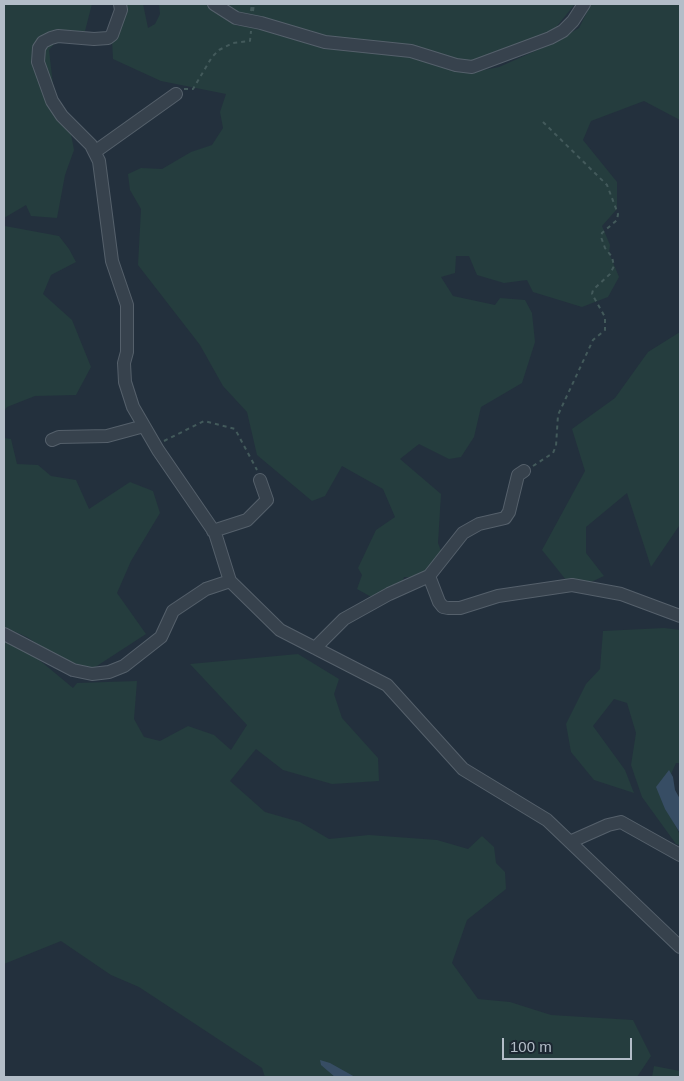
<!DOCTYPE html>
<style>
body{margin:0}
#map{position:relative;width:684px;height:1081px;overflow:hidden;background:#23303d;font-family:Helvetica,sans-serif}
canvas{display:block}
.frame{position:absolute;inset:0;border:5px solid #b3bdc8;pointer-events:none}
.scale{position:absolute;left:502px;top:1038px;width:130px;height:22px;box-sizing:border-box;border:2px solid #b3bdc8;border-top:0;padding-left:6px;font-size:15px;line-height:18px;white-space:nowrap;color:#b3bdc8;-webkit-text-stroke:4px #1c2732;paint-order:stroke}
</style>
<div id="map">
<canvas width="684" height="1081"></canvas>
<div class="frame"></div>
<div class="scale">100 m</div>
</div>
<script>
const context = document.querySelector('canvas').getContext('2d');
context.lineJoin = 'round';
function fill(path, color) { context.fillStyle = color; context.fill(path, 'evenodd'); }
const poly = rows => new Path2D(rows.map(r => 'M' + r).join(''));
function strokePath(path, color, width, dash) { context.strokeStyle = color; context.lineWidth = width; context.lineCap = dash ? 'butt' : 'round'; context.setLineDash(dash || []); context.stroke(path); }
fill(poly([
 [4,4,92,4,84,35,61,36,49,50,56,111,70,129,74,150,65,175,57,218,31,216,26,205,4,218],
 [122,4,143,4,148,28,155,24,160,14,159,4,205,4,238,26,251,25,410,55,474,72,499,67,551,44,579,28,591,4,680,4,680,120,644,101,591,121,583,140,617,182,617,209,602,226,610,245,609,253,619,277,608,297,582,307,533,292,527,280,504,283,477,275,469,256,456,256,455,273,441,277,453,296,495,305,500,298,525,300,532,313,535,342,522,383,481,407,474,437,461,457,449,459,419,444,400,459,441,494,438,543,443,556,435,579,404,577,401,586,384,604,357,589,362,575,358,568,376,530,395,517,383,489,342,466,325,496,312,501,257,455,247,412,223,386,200,345,138,265,141,209,130,190,128,174,141,168,162,169,191,152,212,145,223,128,220,112,226,94,161,81,113,59,112,40],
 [222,4,575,4,553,31,488,58,466,61,331,38,235,15],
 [4,223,5,226,59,236,69,249,76,262,51,275,43,294,72,320,91,367,76,395,35,396,7,407,4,411],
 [680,332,680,528,679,526,651,567,627,493,586,527,586,553,604,576,574,590,542,550,585,471,572,429,615,398,648,352],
 [4,438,11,439,17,464,38,465,51,476,76,480,89,509,130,482,153,491,160,513,131,561,117,593,146,634,83,675,27,637,4,627],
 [664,628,680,630,680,763,676,763,667,783,663,801,680,835,680,845,676,844,642,797,631,765,636,733,627,703,614,699,593,726,625,770,634,793,594,780,571,752,566,724,586,684,600,669,603,631],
 [4,635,20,644,73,688,77,683,137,681,134,719,144,737,160,741,188,726,214,735,231,750,247,725,190,664,298,654,339,679,334,694,342,718,378,758,379,781,332,784,283,770,256,749,230,781,265,812,300,822,329,839,369,835,437,840,468,849,482,836,494,847,496,863,505,872,506,889,467,920,452,963,478,999,510,1002,551,1015,633,1020,651,1056,637,1077,265,1077,262,1068,139,987,111,975,61,941,4,964],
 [654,1066,680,1071,680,1077,652,1077]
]), '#253d3e');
fill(poly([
 [669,770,673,777,675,790,680,799,680,833,665,809,656,787],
 [320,1060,330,1063,355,1077,335,1077,321,1065]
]), '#374d64');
const minor = poly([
 [120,4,121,10,112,35,108,38,94,39,58,36,51,38,43,42,39,48,38,62,52,101,62,116,91,145,99,161,112,261,127,305,127,352,124,363,125,382,133,407,158,450,215,533,230,581,280,630,387,685,463,769,547,820,680,947],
 [214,4,236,18,261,23,325,42,411,51,456,65,472,67,550,38,563,31,573,21,584,4],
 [96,151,176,94],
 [52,440,59,437,107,436,144,426],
 [213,531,247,520,267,500,260,480],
 [429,576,439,602,443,607,448,608,460,608,498,596,572,585,621,594,680,616],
 [4,634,73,670,92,674,109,672,124,666,161,637,173,611,206,589,230,581],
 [315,648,344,619,389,594,429,576,463,533,479,524,505,518,509,512,518,475,524,471],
 [572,841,608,825,621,822,680,855]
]);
strokePath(minor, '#55606b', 14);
strokePath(poly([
 [251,11,252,4],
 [253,11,254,4],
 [184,89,193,89,212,57,219,50,233,43,250,41,251,31],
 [164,441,204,421,235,429,257,470],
 [533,466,553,453,556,446,558,415,593,340,605,330,605,317,592,294,593,290,610,274,614,266,612,257,605,248,601,237,602,233,617,220,618,214,607,185,542,121]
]), '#435a5b', 2, [4, 4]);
strokePath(minor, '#37424d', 12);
</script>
